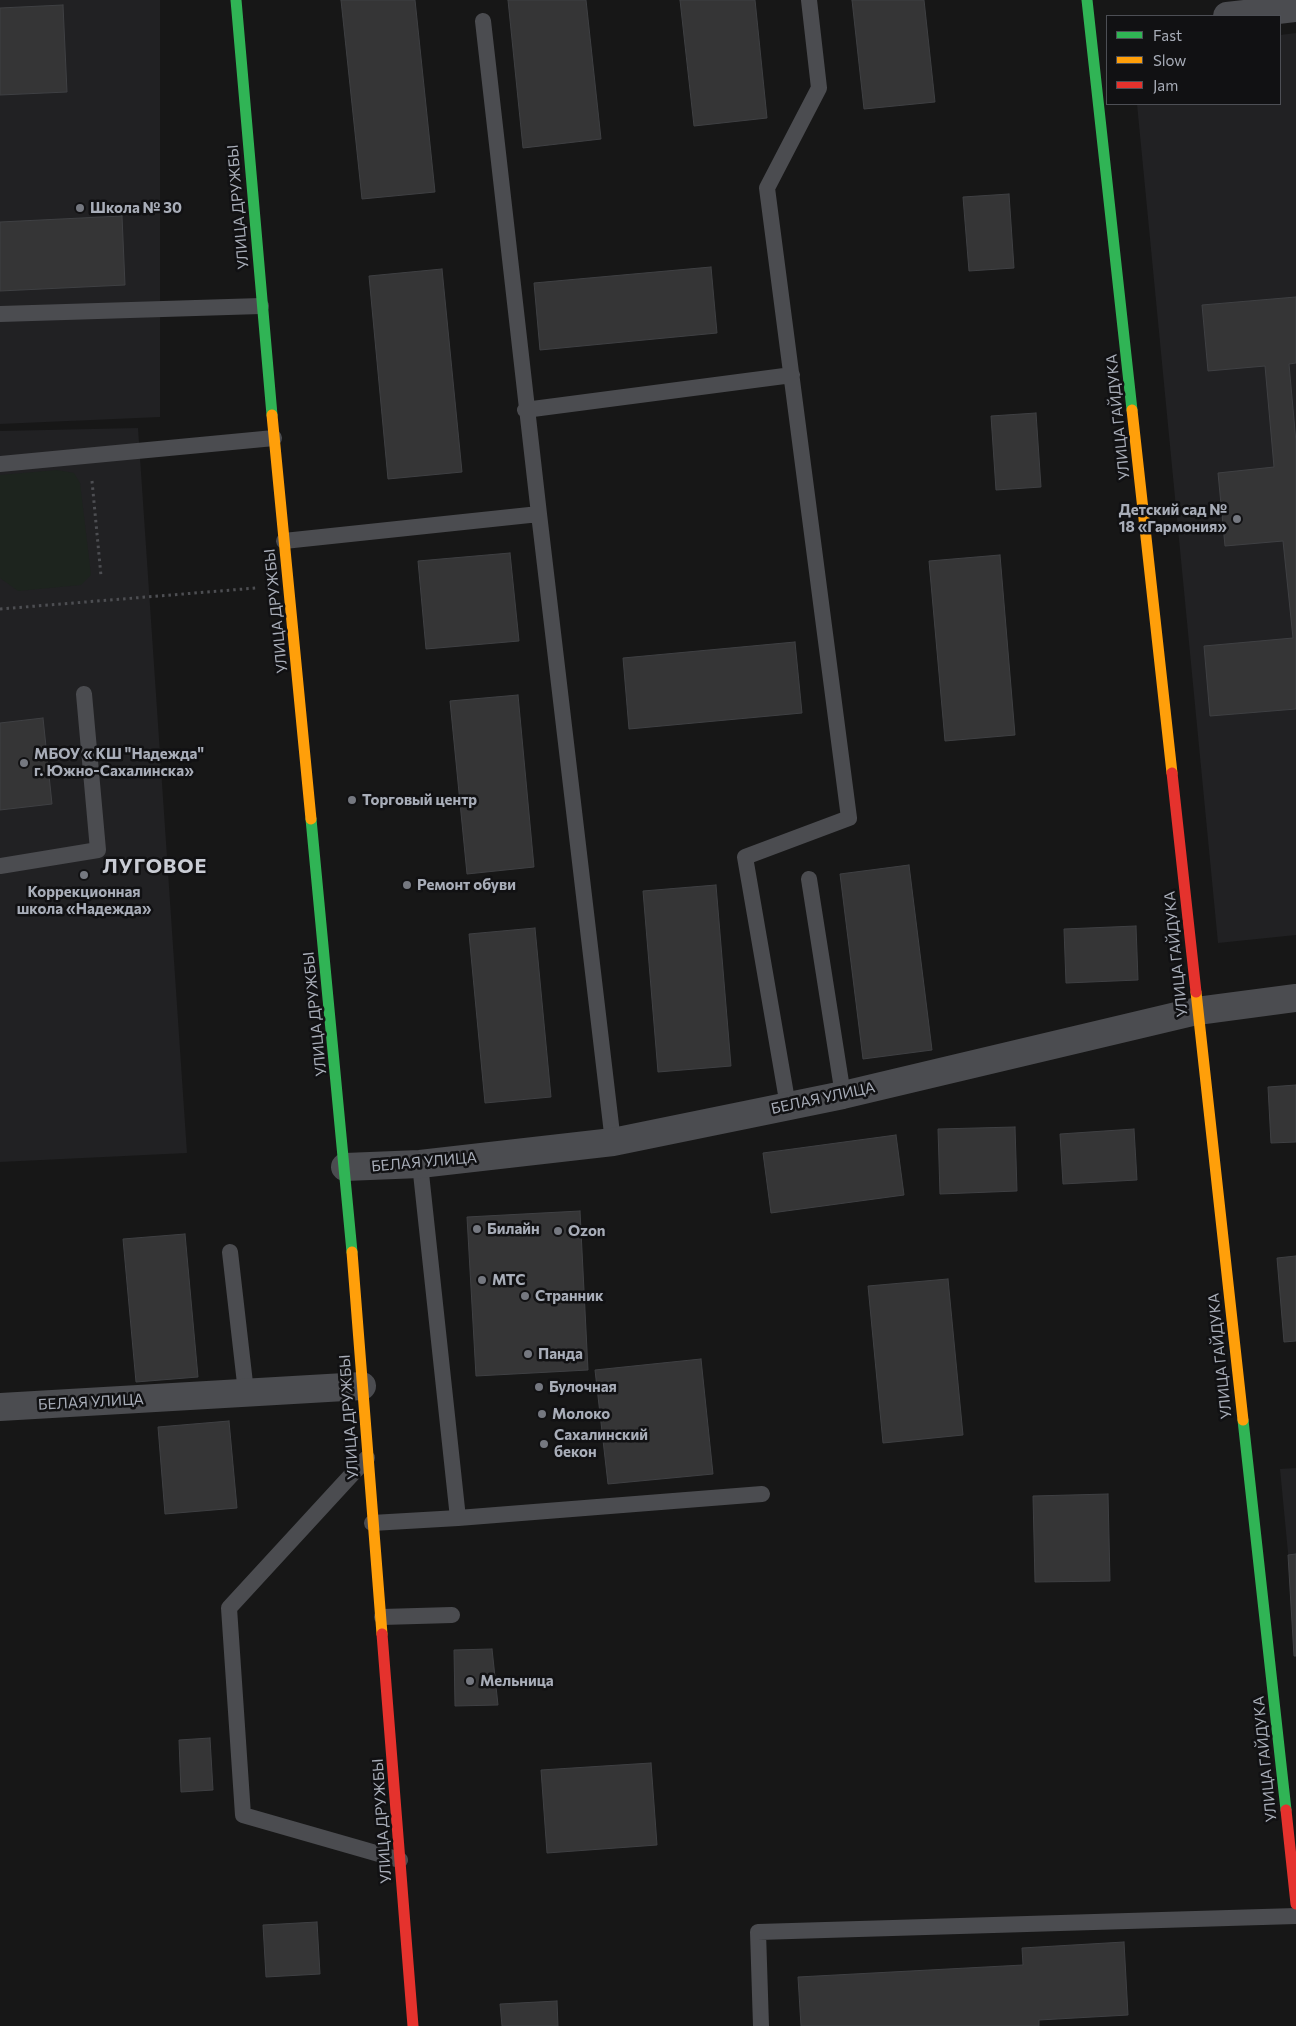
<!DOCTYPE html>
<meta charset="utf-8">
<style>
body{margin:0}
#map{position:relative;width:1296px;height:2026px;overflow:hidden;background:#171717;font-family:Commissioner,sans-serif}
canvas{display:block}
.legend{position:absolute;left:1106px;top:15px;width:175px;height:90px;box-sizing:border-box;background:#111113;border:1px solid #4d4f55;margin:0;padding:6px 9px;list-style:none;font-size:15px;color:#a8adb8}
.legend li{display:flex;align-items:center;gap:10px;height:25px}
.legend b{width:25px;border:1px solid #4d4f55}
</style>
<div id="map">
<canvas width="1296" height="2026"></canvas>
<ul class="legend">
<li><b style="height:6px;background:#30b455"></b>Fast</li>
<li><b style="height:6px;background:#ff9f0a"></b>Slow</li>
<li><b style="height:6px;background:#e5322d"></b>Jam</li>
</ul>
</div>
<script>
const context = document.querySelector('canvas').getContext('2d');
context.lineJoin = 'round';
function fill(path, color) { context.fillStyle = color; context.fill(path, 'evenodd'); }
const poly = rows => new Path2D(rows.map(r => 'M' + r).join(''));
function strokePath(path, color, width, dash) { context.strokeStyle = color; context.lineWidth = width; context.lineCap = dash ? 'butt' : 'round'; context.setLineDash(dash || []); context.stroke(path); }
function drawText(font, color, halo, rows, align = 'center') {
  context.font = font + ' Commissioner,sans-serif'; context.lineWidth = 5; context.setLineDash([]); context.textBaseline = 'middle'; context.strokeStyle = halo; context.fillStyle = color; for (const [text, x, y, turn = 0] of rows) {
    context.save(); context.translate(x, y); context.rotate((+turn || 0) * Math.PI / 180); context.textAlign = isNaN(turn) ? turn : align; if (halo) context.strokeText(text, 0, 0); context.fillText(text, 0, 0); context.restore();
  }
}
fill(poly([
 [0,0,160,0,160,417,0,424],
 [1296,33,1296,935,1218,943,1137,104,1280,104,1280,35],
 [138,428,187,1153,0,1162,0,431],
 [1296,1468,1296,1636,1280,1469]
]), '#212123');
fill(poly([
 [57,470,74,473,80,483,91,575,81,585,18,591,0,578,0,475]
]), '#1d241e');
const building = poly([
 [341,0,415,0,435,192,362,199,341,0],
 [508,0,586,0,601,139,523,148,508,0],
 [680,0,755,0,767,118,694,126,680,0],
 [852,0,924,0,935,102,864,109,852,0],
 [63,5,67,92,0,95,0,8,63,5],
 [1009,194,1014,268,969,271,963,197,1009,194],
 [122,216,125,285,0,291,0,222,122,216],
 [711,267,717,333,540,350,534,283,711,267],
 [442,269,462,472,388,479,369,276,442,269],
 [1296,297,1296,363,1289,364,1296,442,1296,709,1210,716,1204,646,1293,638,1283,541,1225,546,1218,473,1274,467,1265,366,1208,371,1202,305,1296,297],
 [1036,413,1041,487,996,490,991,416,1036,413],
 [510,553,519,641,426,649,418,561,510,553],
 [1000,555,1015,735,945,741,929,561,1000,555],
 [795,642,802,713,629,729,623,658,795,642],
 [518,695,534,867,467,874,450,701,518,695],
 [43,718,52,804,0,810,0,723,43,718],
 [909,865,932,1050,863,1059,840,874,909,865],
 [716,885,731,1066,658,1072,643,891,716,885],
 [1136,926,1138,980,1066,983,1064,929,1136,926],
 [535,928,551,1097,485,1103,469,934,535,928],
 [1296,1085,1296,1142,1271,1143,1268,1087,1296,1085],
 [1015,1127,1017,1191,940,1194,938,1129,1015,1127],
 [1134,1129,1137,1180,1063,1184,1060,1134,1134,1129],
 [896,1135,904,1195,771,1213,763,1153,896,1135],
 [580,1211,588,1370,476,1376,467,1217,580,1211],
 [185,1234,198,1377,136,1382,123,1239,185,1234],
 [1296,1256,1296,1341,1284,1342,1277,1258,1296,1256],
 [948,1279,963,1435,883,1443,868,1286,948,1279],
 [701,1359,713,1474,608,1484,595,1370,701,1359],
 [229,1421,237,1508,165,1514,158,1427,229,1421],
 [1108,1494,1110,1581,1035,1582,1033,1496,1108,1494],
 [1296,1554,1296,1656,1294,1656,1288,1555,1296,1554],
 [492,1649,498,1705,455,1706,454,1650,492,1649],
 [210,1738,213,1790,181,1792,179,1740,210,1738],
 [651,1763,657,1845,547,1853,541,1770,651,1763],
 [317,1922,320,1974,266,1977,263,1925,317,1922],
 [1124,1942,1128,2015,1039,2020,1039,2026,801,2026,798,1977,1023,1965,1022,1948,1124,1942],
 [557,2001,558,2026,502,2026,500,2004,557,2001]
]);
fill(building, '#353536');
strokePath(building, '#3f4043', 1);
strokePath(poly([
 [92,481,101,576],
 [0,609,256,588]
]), '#4d4e52', 3, [2.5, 4]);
strokePath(poly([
 [483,21,539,514],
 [0,314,261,306],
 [525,410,792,375],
 [0,464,274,438],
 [284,541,539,514,613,1142],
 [0,866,98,850,84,694],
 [809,879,843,1095],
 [788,1106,745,857,849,818,767,188,819,88,809,0],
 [230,1252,246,1392],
 [367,1458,229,1608,243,1815,400,1860],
 [458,1518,762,1494],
 [372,1523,458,1518,420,1164],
 [382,1617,452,1615],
 [761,2026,758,1932,1296,1916]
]), '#4b4c50', 16);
strokePath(poly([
 [1227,16,1296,8],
 [345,1167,420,1164,613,1142,843,1095,1197,1011,1296,998],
 [0,1407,362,1386]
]), '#4b4c50', 28);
strokePath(poly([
 [236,0,272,415],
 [1087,0,1132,410],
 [311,819,352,1252],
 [1243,1420,1286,1810]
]), '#30b455', 11);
strokePath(poly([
 [1132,410,1172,773],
 [272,415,311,819],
 [1196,992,1243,1420],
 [352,1252,382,1634]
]), '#ff9f0a', 11);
strokePath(poly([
 [1172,773,1196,992],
 [382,1634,413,2026],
 [1286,1810,1296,1904]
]), '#e5322d', 11);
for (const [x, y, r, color] of [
 [80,208,5,"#757880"],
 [1237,519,5,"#757880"],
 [24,763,5,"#757880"],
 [352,800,5,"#757880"],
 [84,875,5,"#757880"],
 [407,885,5,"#757880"],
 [477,1229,5,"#757880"],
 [558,1231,5,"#757880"],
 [482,1280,5,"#757880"],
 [525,1296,5,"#757880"],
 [528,1354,5,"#757880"],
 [539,1387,5,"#757880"],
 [542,1414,5,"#757880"],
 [544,1444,5,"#757880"],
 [470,1681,5,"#757880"]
]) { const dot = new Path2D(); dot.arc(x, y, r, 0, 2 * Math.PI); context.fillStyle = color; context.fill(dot); strokePath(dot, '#111113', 2); }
drawText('15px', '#a8adb8', '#111113', [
 ["УЛИЦА ДРУЖБЫ",238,207,-95],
 ["УЛИЦА ГАЙДУКА",1118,417,-96],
 ["УЛИЦА ДРУЖБЫ",276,611,-96],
 ["УЛИЦА ГАЙДУКА",1176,954,-96],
 ["УЛИЦА ДРУЖБЫ",315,1014,-96],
 ["БЕЛАЯ УЛИЦА",823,1098,-12],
 ["БЕЛАЯ УЛИЦА",424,1162,-5],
 ["УЛИЦА ГАЙДУКА",1220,1356,-96],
 ["БЕЛАЯ УЛИЦА",91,1402,-3],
 ["УЛИЦА ДРУЖБЫ",349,1417,-94],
 ["УЛИЦА ГАЙДУКА",1265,1759,-96],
 ["УЛИЦА ДРУЖБЫ",382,1821,-94]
]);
drawText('bold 15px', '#a8adb8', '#111113', [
 ["Школа № 30",90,208],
 ["Детский сад №",1227,510,"right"],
 ["18 «Гармония»",1227,527,"right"],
 ["МБОУ « КШ \"Надежда\"",34,754],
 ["г. Южно-Сахалинска»",34,771],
 ["Торговый центр",362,800],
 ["Ремонт обуви",417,885],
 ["Коррекционная",84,892,"center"],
 ["школа «Надежда»",84,909,"center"],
 ["Билайн",487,1229],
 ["Ozon",568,1231],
 ["МТС",492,1280],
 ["Странник",535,1296],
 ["Панда",538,1354],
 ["Булочная",549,1387],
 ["Молоко",552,1414],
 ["Сахалинский",554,1435],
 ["бекон",554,1452],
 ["Мельница",480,1681]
], 'left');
context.letterSpacing = '1px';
drawText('bold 20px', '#c9ccd4', '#111113', [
 ["ЛУГОВОЕ",155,866]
]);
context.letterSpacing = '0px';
</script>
